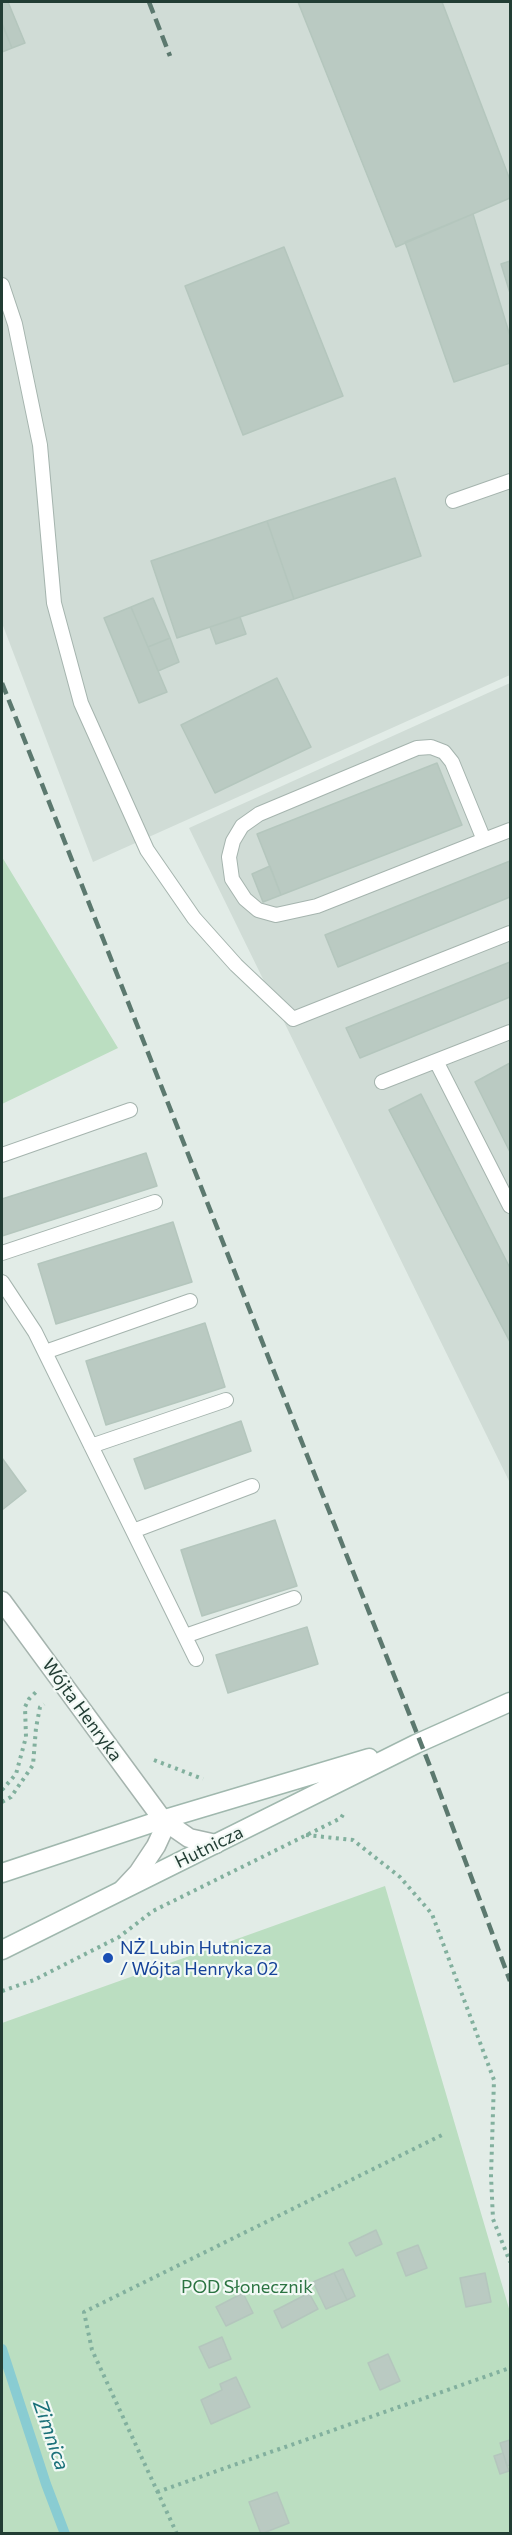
<!DOCTYPE html>
<meta charset="utf-8">
<style>
body{margin:0}
#map{position:relative;width:512px;height:2535px;overflow:hidden;background:#e2ece7;font-family:Commissioner,sans-serif}
canvas{display:block}
.frame{position:absolute;inset:0;border:3px solid #223d34;pointer-events:none}
</style>
<div id="map">
<canvas width="512" height="2535"></canvas>
<div class="frame"></div>
</div>
<script>
const context = document.querySelector('canvas').getContext('2d');
context.lineJoin = 'round';
function fill(path, color) { context.fillStyle = color; context.fill(path, 'evenodd'); }
const poly = rows => new Path2D(rows.map(r => 'M' + r).join(''));
function strokePath(path, color, width, dash) { context.strokeStyle = color; context.lineWidth = width; context.lineCap = dash ? 'butt' : 'round'; context.setLineDash(dash || []); context.stroke(path); }
function drawText(font, color, halo, rows, align = 'center') {
  context.font = font + ' Commissioner,sans-serif'; context.lineWidth = 4.5; context.setLineDash([]); context.textBaseline = 'middle'; context.strokeStyle = halo; context.fillStyle = color; for (const [text, x, y, turn = 0] of rows) {
    context.save(); context.translate(x, y); context.rotate((+turn || 0) * Math.PI / 180); context.textAlign = isNaN(turn) ? turn : align; if (halo) context.strokeText(text, 0, 0); context.fillText(text, 0, 0); context.restore();
  }
}
fill(poly([
 [2,2,510,2,510,675,93,862,2,623],
 [510,683,510,1483,189,828]
]), '#d0dcd6');
fill(poly([
 [2,857,118,1048,2,1104],
 [385,1886,510,2312,510,2533,2,2534,2,2023]
]), '#bbdec1');
strokePath(poly([
 [2,2349,46,2484,65,2534]
]), '#89ccd2', 10);
const building = poly([
 [2,2,8,2,25,43,12,48,2,23,2,2],
 [298,2,442,2,510,180,510,198,396,247,298,2],
 [2,24,12,48,2,52,2,24],
 [473,214,510,336,510,363,454,382,405,242,473,214],
 [284,247,343,396,243,435,185,286,284,247],
 [510,261,510,293,501,264,510,261],
 [395,478,421,556,294,599,267,521,395,478],
 [267,521,294,599,177,638,151,561,267,521],
 [153,598,170,638,148,647,131,607,153,598],
 [131,607,167,692,139,703,104,618,131,607],
 [240,617,246,634,216,644,210,627,240,617],
 [170,638,179,662,158,671,148,647,170,638],
 [277,678,311,747,215,793,181,725,277,678],
 [437,763,462,825,281,895,257,834,437,763],
 [510,861,510,897,338,967,325,935,510,861],
 [270,866,281,895,263,902,252,874,270,866],
 [510,962,510,997,360,1058,346,1028,510,962],
 [510,1063,510,1152,475,1082,510,1063],
 [421,1094,510,1268,510,1342,389,1110,421,1094],
 [146,1153,157,1186,2,1236,2,1199,146,1153],
 [173,1222,192,1282,56,1324,38,1264,173,1222],
 [205,1323,225,1387,106,1425,86,1361,205,1323],
 [241,1421,251,1451,145,1489,134,1459,241,1421],
 [2,1458,26,1491,2,1510,2,1458],
 [275,1520,297,1586,202,1616,181,1550,275,1520],
 [307,1627,318,1664,228,1693,216,1655,307,1627],
 [376,2230,382,2244,356,2256,349,2243,376,2230],
 [418,2245,427,2268,406,2276,397,2253,418,2245],
 [343,2269,355,2296,347,2300,334,2273,343,2269],
 [334,2273,347,2300,326,2309,313,2282,334,2273],
 [485,2273,491,2302,466,2307,460,2278,485,2273],
 [243,2293,253,2313,226,2326,216,2307,243,2293],
 [309,2293,318,2309,282,2328,274,2311,309,2293],
 [222,2337,231,2359,209,2368,199,2347,222,2337],
 [388,2354,400,2381,380,2390,368,2363,388,2354],
 [236,2377,250,2407,211,2424,201,2400,222,2390,220,2384,236,2377],
 [510,2440,510,2465,507,2466,500,2443,510,2440],
 [503,2453,509,2471,500,2474,494,2456,503,2453],
 [277,2492,289,2523,261,2534,249,2502,277,2492]
]);
fill(building, '#bacac2');
strokePath(building, '#b4c6bd', 1.5);
const service = poly([
 [2,285,15,324,40,445,54,603,81,703,147,850,194,918,236,965,293,1019,510,933],
 [453,501,510,481],
 [484,840,452,762,444,752,431,747,417,748,259,814,242,826,233,841,229,857,232,879,245,899,258,910,276,915,317,906,484,840,510,830],
 [436,1061,510,1206],
 [382,1082,510,1032],
 [2,1155,130,1110],
 [2,1253,155,1202],
 [2,1282,35,1332,196,1659],
 [45,1352,190,1301],
 [91,1446,226,1400],
 [133,1531,252,1486],
 [185,1636,294,1598]
]);
const minor = poly([
 [2,1601,163,1820,189,1838,216,1844],
 [123,1889,138,1873,156,1846,162,1833,163,1820]
]);
const secondary = poly([
 [2,1873,158,1821,369,1758],
 [2,1950,416,1744,510,1702]
]);
strokePath(service, '#a5b4ae', 16);
strokePath(minor, '#a5b4ae', 21);
strokePath(secondary, '#a0b8ae', 21);
strokePath(poly([
 [154,1760,203,1779],
 [2,1790,16,1774,26,1737,25,1707,29,1699,37,1691],
 [2,1802,11,1797,33,1765,36,1728,40,1707,44,1704],
 [306,1835,353,1840,400,1877,432,1914,494,2080,491,2176,493,2219,510,2262],
 [2,1991,34,1980,119,1937,153,1911,341,1818,345,1811],
 [157,2492,510,2368],
 [177,2534,92,2350,84,2312,442,2135]
]), '#82b09e', 4, [3, 4.5]);
strokePath(service, '#fff', 14);
strokePath(minor, '#fff', 18);
strokePath(secondary, '#fff', 18);
strokePath(poly([
 [149,2,170,56],
 [2,683,431,1769,510,1981]
]), '#5c796f', 4.5, [12, 6]);
for (const [x, y, r, color] of [
 [108,1958,6,"#1a4fb4"]
]) { const dot = new Path2D(); dot.arc(x, y, r, 0, 2 * Math.PI); context.fillStyle = color; context.fill(dot); strokePath(dot, '#f2f9f5', 2); }
drawText('18px', '#223d34', '#f2f9f5', [
 ["Wójta Henryka",82,1710,54],
 ["Hutnicza",209,1847,-26]
]);
drawText('18px', '#164399', '#f2f9f5', [
 ["NŻ Lubin Hutnicza",120,1948],
 ["/ Wójta Henryka 02",120,1969]
], 'left');
drawText('18px', '#2c7442', '#f2f9f5', [
 ["POD Słonecznik",247,2287]
]);
drawText('italic 20px', '#1b717a', '#f2f9f5', [
 ["Zimnica",51,2435,71]
]);
</script>
